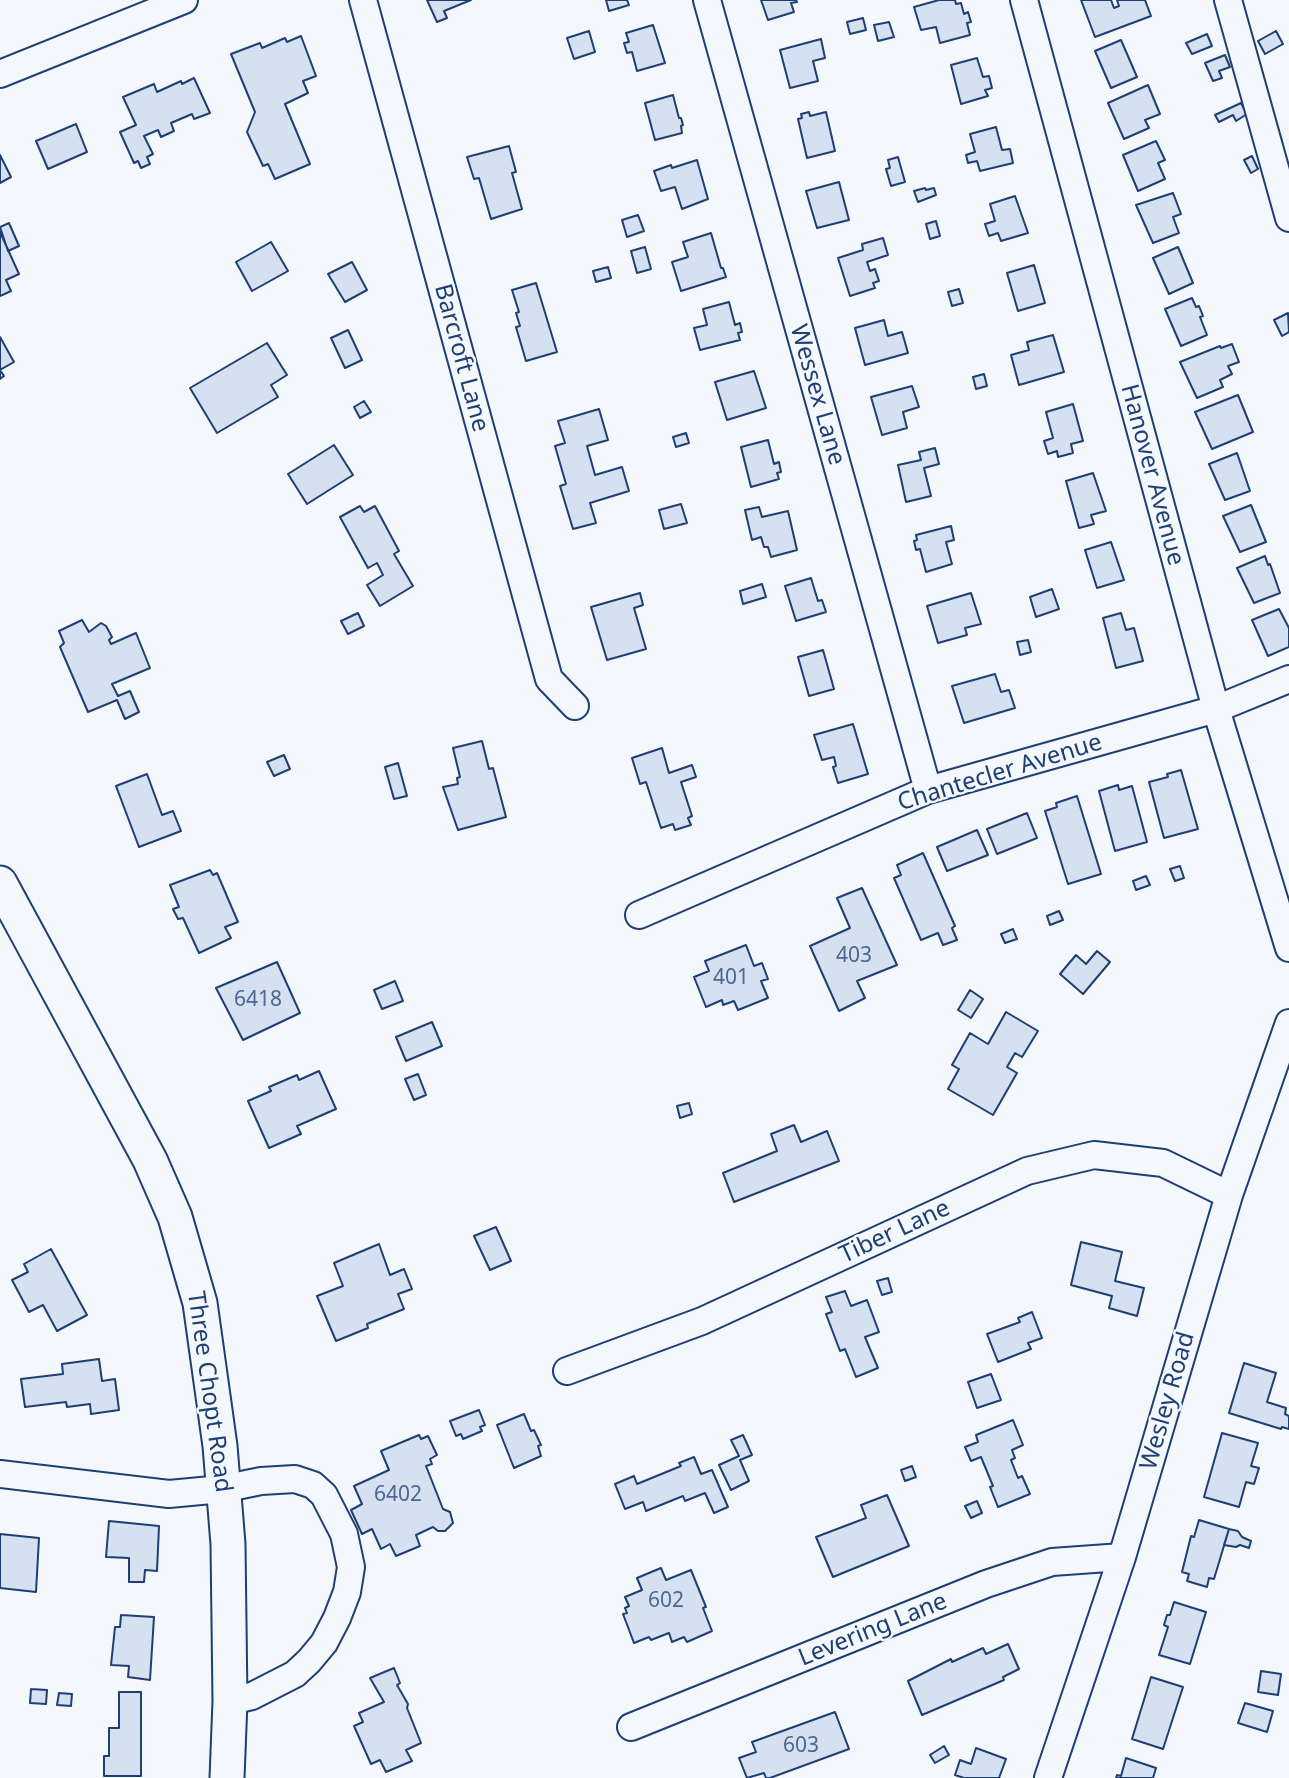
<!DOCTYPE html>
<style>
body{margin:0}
canvas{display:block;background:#f4f7fb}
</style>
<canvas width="1289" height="1778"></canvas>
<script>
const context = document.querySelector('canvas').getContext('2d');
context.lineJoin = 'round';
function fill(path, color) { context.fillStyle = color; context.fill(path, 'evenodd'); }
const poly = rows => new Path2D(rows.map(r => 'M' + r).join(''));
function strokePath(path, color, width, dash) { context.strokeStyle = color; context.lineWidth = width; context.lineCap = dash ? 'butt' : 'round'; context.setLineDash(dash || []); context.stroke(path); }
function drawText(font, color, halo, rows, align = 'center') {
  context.font = font + ' "Noto Sans",sans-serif'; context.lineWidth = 5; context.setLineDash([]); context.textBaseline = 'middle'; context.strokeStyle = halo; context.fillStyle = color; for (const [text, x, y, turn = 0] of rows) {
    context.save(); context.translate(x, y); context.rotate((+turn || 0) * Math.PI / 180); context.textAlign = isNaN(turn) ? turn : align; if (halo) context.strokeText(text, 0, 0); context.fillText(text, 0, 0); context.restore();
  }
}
const building = poly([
 [427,0,471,0,444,11,447,18,437,22,427,0],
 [606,0,627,0,629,5,609,11,606,0],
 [761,0,796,0,797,2,791,3,794,12,768,20,761,0],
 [939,0,955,0,956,4,961,3,964,14,968,12,971,22,967,23,970,35,940,43,936,27,921,30,914,7,939,0],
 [1081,0,1111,0,1114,8,1119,6,1117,0,1145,0,1151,16,1095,37,1081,0],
 [863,18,866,30,850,34,847,22,863,18],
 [889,22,894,37,878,41,874,25,889,22],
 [653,25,665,63,637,71,632,52,627,53,624,43,629,42,626,33,653,25],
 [589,31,595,52,574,59,567,38,589,31],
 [1276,31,1283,44,1265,54,1258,41,1276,31],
 [1207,34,1212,46,1192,54,1186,43,1207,34],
 [301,36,316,76,303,81,308,93,285,104,310,164,275,179,268,164,263,166,247,132,255,112,231,54,260,43,262,48,285,38,287,42,301,36],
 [821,39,825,58,813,61,818,81,790,88,780,50,821,39],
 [1121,40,1137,77,1111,88,1095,51,1121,40],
 [1225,55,1230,67,1219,71,1222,78,1213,81,1205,63,1225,55],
 [977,58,983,77,989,76,992,88,985,90,988,96,961,104,951,65,977,58],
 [194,78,210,113,194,119,192,114,171,123,174,131,161,137,158,130,144,136,153,154,147,157,150,164,141,168,138,161,134,163,120,132,136,125,123,97,154,84,157,92,181,81,182,84,194,78],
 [1148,85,1160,114,1145,120,1149,128,1124,139,1108,103,1148,85],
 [673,95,679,118,681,118,683,125,681,126,682,133,655,140,645,103,673,95],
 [1241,103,1247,114,1236,121,1233,115,1219,122,1215,115,1241,103],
 [809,112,810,116,826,112,835,151,807,158,798,119,802,118,801,114,809,112],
 [76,124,87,152,48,169,36,141,76,124],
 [996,127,1002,150,1010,149,1013,163,980,171,977,161,968,163,966,155,975,152,970,134,996,127],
 [1156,141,1165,160,1158,163,1165,179,1138,191,1123,155,1156,141],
 [509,146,516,172,512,173,522,209,491,219,479,178,474,179,467,157,509,146],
 [0,155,11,177,0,183,0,155],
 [1252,156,1258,169,1251,173,1244,160,1252,156],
 [898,157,905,182,891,186,886,169,890,168,888,160,898,157],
 [697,160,708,199,682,209,675,187,661,191,654,171,671,165,672,168,697,160],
 [839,182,849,220,817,228,806,191,839,182],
 [925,188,926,190,934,188,936,195,918,202,914,191,925,188],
 [1173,193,1181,214,1173,217,1179,233,1153,243,1136,205,1173,193],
 [1015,196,1028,233,1001,241,998,233,989,236,985,224,995,221,990,204,1015,196],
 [638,215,644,231,627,237,622,220,638,215],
 [936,221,940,236,930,239,926,224,936,221],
 [9,223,19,246,8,251,0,227,9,223],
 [0,232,19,274,6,280,11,291,0,296,0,232],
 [711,233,721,268,723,268,726,277,681,291,672,262,688,257,683,242,711,233],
 [883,238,888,255,867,262,870,271,875,269,879,281,873,283,875,288,850,296,838,258,863,250,862,244,883,238],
 [271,242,288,271,252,291,236,262,271,242],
 [645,247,651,269,637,273,631,251,645,247],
 [1178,247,1193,283,1169,294,1153,258,1178,247],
 [352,262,367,290,345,302,328,274,352,262],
 [1034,265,1045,303,1018,311,1007,273,1034,265],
 [608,267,611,278,596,282,593,271,608,267],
 [536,283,557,352,526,361,516,327,520,326,516,313,519,312,512,290,536,283],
 [959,289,963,303,952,306,948,292,959,289],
 [1192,298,1196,307,1199,306,1203,316,1200,317,1207,335,1181,346,1165,309,1192,298],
 [729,302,735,325,740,323,742,332,738,333,740,340,700,350,694,328,707,325,703,309,729,302],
 [1288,313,1289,332,1282,336,1274,320,1288,313],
 [884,320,888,336,902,332,908,353,865,365,855,328,884,320],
 [348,330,362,360,345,368,331,338,348,330],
 [1053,335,1064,372,1019,385,1011,355,1029,350,1027,342,1053,335],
 [0,337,14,362,0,370,4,376,0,379,0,337],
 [267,343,287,375,271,385,278,397,217,433,190,388,267,343],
 [1232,344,1239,362,1228,366,1232,374,1220,380,1223,387,1197,398,1180,362,1220,346,1221,348,1232,344],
 [754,371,766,408,727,420,715,382,754,371],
 [984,374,987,386,976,389,973,377,984,374],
 [912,386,919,407,903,412,907,428,882,435,871,397,912,386],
 [1238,395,1253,432,1212,449,1195,412,1238,395],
 [364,401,371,412,360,418,354,407,364,401],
 [1073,404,1083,441,1071,444,1073,453,1058,457,1057,451,1048,454,1044,441,1053,438,1046,412,1073,404],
 [599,409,608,440,587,446,595,475,622,467,629,491,590,503,596,523,573,529,560,486,566,484,555,446,565,443,558,421,599,409],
 [686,433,689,443,676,447,673,437,686,433],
 [768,440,774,464,779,462,781,472,777,473,779,479,751,487,741,447,768,440],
 [334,445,353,475,307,504,288,474,334,445],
 [935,448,939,464,924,468,931,496,906,502,898,465,921,460,919,452,935,448],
 [1237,453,1250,491,1225,500,1209,464,1237,453],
 [1093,473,1106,511,1091,515,1094,524,1079,528,1066,481,1093,473],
 [681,504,687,523,664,529,659,510,681,504],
 [1251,505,1266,542,1240,552,1223,516,1251,505],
 [360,506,364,512,375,506,399,551,394,554,413,586,380,606,367,585,383,575,377,563,368,568,340,517,360,506],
 [759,507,762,517,788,511,797,550,771,557,768,547,764,547,761,537,752,540,745,510,759,507],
 [951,526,954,540,946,542,952,564,926,572,920,549,916,550,914,541,917,540,916,535,951,526],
 [1111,542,1124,580,1097,588,1085,550,1111,542],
 [1265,556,1268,565,1270,564,1280,593,1254,603,1237,568,1265,556],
 [811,578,818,601,822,600,826,612,796,621,785,586,811,578],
 [762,584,766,597,743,604,740,591,762,584],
 [1052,589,1059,609,1036,617,1030,597,1052,589],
 [640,593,643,605,634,608,646,649,607,660,591,607,640,593],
 [971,593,981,624,965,628,967,635,938,643,927,606,971,593],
 [1279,609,1289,628,1289,647,1268,656,1252,620,1279,609],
 [358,613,364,626,348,634,341,621,358,613],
 [1121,613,1126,630,1134,628,1143,661,1116,668,1103,618,1121,613],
 [82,620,89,632,101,623,106,626,112,637,109,640,111,644,136,633,150,668,112,684,118,696,130,691,139,712,125,719,117,700,88,712,60,647,64,643,59,631,82,620],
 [1028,640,1031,652,1020,655,1017,642,1028,640],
 [823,650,834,689,809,696,798,657,823,650],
 [995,674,1001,692,1009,690,1015,708,964,723,952,686,995,674],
 [853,724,868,774,838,783,833,767,836,766,834,757,822,760,814,735,853,724],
 [482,741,489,769,493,768,506,817,458,830,443,787,458,784,457,778,460,777,453,748,482,741],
 [662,748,669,773,692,765,696,777,681,782,692,816,688,818,691,825,675,830,673,824,661,828,646,782,640,784,632,758,662,748],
 [284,755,290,769,274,776,267,762,284,755],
 [398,763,407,796,394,799,385,767,398,763],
 [1181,770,1198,829,1164,838,1149,782,1168,777,1167,774,1181,770],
 [147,774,162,815,173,811,181,831,139,847,116,786,147,774],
 [1118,785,1119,790,1132,786,1147,842,1115,851,1099,791,1118,785],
 [1077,796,1101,874,1068,884,1045,811,1057,807,1056,803,1077,796],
 [1027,813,1037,838,997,854,987,829,1027,813],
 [977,830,988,855,947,871,937,847,977,830],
 [923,853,955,926,952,928,957,940,943,945,938,933,921,940,894,878,901,875,897,865,923,853],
 [1180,866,1184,878,1175,881,1170,869,1180,866],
 [210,870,213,875,217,873,238,922,225,927,231,938,199,953,183,918,178,919,173,909,179,907,170,885,210,870],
 [1146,876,1150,885,1136,890,1133,881,1146,876],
 [862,888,897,965,857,981,865,998,839,1011,810,946,850,928,837,898,862,888],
 [1059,911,1063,920,1050,925,1047,916,1059,911],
 [1013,929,1017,939,1005,943,1001,934,1013,929],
 [746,945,754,966,762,963,768,979,761,981,768,998,738,1010,734,1001,723,1005,722,1000,706,1007,694,977,709,971,705,961,746,945],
 [1097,951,1110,962,1083,994,1060,974,1076,955,1086,964,1097,951],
 [277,962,300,1013,243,1040,216,988,277,962],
 [395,981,403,1001,382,1009,374,990,395,981],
 [970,990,983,999,971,1018,958,1010,970,990],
 [1006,1012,1038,1031,1022,1057,1015,1053,1007,1067,1017,1073,993,1115,948,1089,959,1069,952,1065,970,1033,988,1044,1006,1012],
 [432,1022,442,1046,406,1061,396,1037,432,1022],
 [319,1071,336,1109,297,1126,301,1134,269,1148,248,1101,271,1091,269,1087,297,1075,299,1080,319,1071],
 [418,1074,426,1095,414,1100,405,1079,418,1074],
 [689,1103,692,1114,680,1118,677,1106,689,1103],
 [794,1125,801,1142,827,1131,839,1161,734,1202,723,1173,777,1151,771,1134,794,1125],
 [496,1227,511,1261,490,1270,474,1236,496,1227],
 [1081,1242,1122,1252,1115,1281,1144,1288,1137,1316,1109,1308,1112,1296,1071,1285,1081,1242],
 [379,1244,390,1275,404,1269,412,1289,398,1294,404,1309,367,1324,368,1328,336,1341,317,1296,343,1286,334,1263,379,1244],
 [51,1249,87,1315,57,1331,43,1305,29,1312,12,1280,28,1272,24,1264,51,1249],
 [888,1278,892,1292,882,1295,877,1281,888,1278],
 [845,1291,851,1306,867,1300,879,1332,865,1337,878,1368,856,1377,845,1349,840,1351,826,1314,832,1312,826,1297,845,1291],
 [1032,1312,1042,1338,1028,1343,1031,1349,998,1362,987,1334,1020,1322,1018,1318,1032,1312],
 [99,1359,102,1381,115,1379,119,1410,91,1414,90,1404,67,1407,66,1402,25,1407,21,1379,63,1374,62,1364,99,1359],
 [1244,1363,1276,1373,1267,1402,1286,1408,1285,1414,1289,1416,1289,1429,1282,1427,1281,1429,1229,1413,1244,1363],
 [991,1374,1001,1400,977,1408,968,1382,991,1374],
 [479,1410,485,1425,480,1427,482,1431,463,1439,461,1434,456,1436,450,1421,479,1410],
 [524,1414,531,1431,534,1430,541,1445,538,1446,541,1456,514,1468,497,1425,524,1414],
 [1013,1420,1023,1445,1012,1450,1015,1458,1011,1460,1018,1478,1022,1476,1030,1494,998,1507,990,1487,993,1486,981,1457,971,1461,965,1447,978,1442,976,1435,1013,1420],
 [1222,1433,1258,1443,1251,1466,1259,1468,1254,1484,1246,1482,1239,1507,1204,1497,1222,1433],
 [419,1435,421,1439,428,1436,437,1455,430,1459,432,1464,426,1466,443,1509,450,1512,453,1523,445,1531,438,1531,433,1527,416,1535,420,1546,396,1556,390,1544,381,1549,372,1529,362,1534,351,1510,362,1504,354,1486,389,1470,381,1451,419,1435],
 [743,1435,752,1455,740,1460,749,1481,731,1490,719,1465,739,1456,731,1440,743,1435],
 [694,1457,701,1474,712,1470,728,1507,714,1513,705,1493,685,1501,683,1496,646,1511,643,1502,625,1509,615,1484,634,1476,637,1484,681,1466,679,1463,694,1457],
 [912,1466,916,1477,905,1481,901,1470,912,1466],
 [887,1495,909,1546,833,1577,816,1537,866,1518,861,1505,887,1495],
 [977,1501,982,1513,971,1518,965,1506,977,1501],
 [1199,1520,1229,1529,1214,1579,1209,1578,1207,1587,1187,1581,1189,1574,1182,1572,1191,1536,1194,1537,1199,1520],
 [109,1521,159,1526,157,1571,145,1570,144,1582,129,1582,129,1558,106,1557,109,1521],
 [1229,1529,1238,1531,1242,1537,1251,1541,1249,1548,1240,1545,1236,1547,1224,1545,1229,1529],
 [0,1534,39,1538,36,1592,0,1588,0,1534],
 [661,1568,666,1580,691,1570,706,1607,703,1608,712,1631,687,1642,684,1637,672,1642,669,1633,651,1640,649,1637,634,1643,623,1614,627,1613,625,1608,629,1606,625,1597,642,1590,637,1578,661,1568],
 [1174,1602,1206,1612,1190,1664,1159,1655,1168,1627,1164,1625,1167,1615,1170,1615,1174,1602],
 [121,1615,154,1617,150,1680,128,1677,129,1666,111,1665,115,1627,120,1627,121,1615],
 [1008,1644,1019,1669,1003,1677,1004,1680,922,1715,908,1681,951,1659,952,1662,983,1648,986,1654,1008,1644],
 [394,1668,400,1683,397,1685,408,1704,407,1708,421,1743,406,1750,412,1761,386,1772,380,1760,371,1764,354,1726,363,1722,359,1713,384,1702,370,1678,394,1668],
 [1261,1671,1281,1674,1278,1695,1258,1692,1261,1671],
 [1151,1677,1183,1687,1163,1749,1132,1739,1151,1677],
 [31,1689,47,1690,46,1704,30,1703,31,1689],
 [119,1692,141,1692,141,1776,104,1776,104,1756,109,1756,109,1728,119,1728,119,1692],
 [59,1693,72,1694,71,1706,57,1705,59,1693],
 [1245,1703,1273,1711,1267,1732,1238,1723,1245,1703],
 [835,1712,849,1749,770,1778,766,1778,764,1773,747,1778,739,1758,756,1752,752,1742,835,1712],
 [944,1746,949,1755,935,1763,930,1755,944,1746],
 [976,1748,1006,1759,999,1778,964,1778,955,1775,960,1760,971,1764,976,1748],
 [1126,1758,1156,1768,1153,1778,1116,1778,1117,1775,1121,1776,1126,1758]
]);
fill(building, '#d5e0f0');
strokePath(building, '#1d3f73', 2);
const minor = poly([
 [363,0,549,679,575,706],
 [707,0,928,790],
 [1024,0,1216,709,1289,948],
 [1228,0,1289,218],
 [0,74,184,0],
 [639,915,928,790,1216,709,1289,679],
 [567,1371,702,1321,1027,1171,1094,1155,1163,1163,1229,1195],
 [0,1474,169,1494,222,1489,261,1481,295,1479,313,1485,324,1495,344,1534,351,1567,347,1592,337,1618,324,1643,309,1661,295,1674,252,1696,230,1701],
 [631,1727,986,1584,1052,1562,1122,1557],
 [1048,1778,1122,1557,1229,1195,1289,1023]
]);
const major = poly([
 [0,883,150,1160,175,1217,200,1303,220,1446,228,1544,230,1701,227,1778]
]);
strokePath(minor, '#1d3f73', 30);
strokePath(major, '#1d3f73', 37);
strokePath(minor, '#f4f7fb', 26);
strokePath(major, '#f4f7fb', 33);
drawText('21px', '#4b6792', null, [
 ["403",854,956],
 ["401",731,978],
 ["6418",258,1000],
 ["6402",398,1495],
 ["602",666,1601],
 ["603",801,1746]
]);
drawText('24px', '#1d3f73', '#f4f7fb', [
 ["Barcroft Lane",461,358,75],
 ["Wessex Lane",817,395,74],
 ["Hanover Avenue",1152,475,75],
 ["Chantecler Avenue",1000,773,-17],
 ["Tiber Lane",895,1232,-25],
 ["Three Chopt Road",209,1392,82],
 ["Wesley Road",1168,1401,-74],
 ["Levering Lane",873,1630,-22]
]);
</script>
